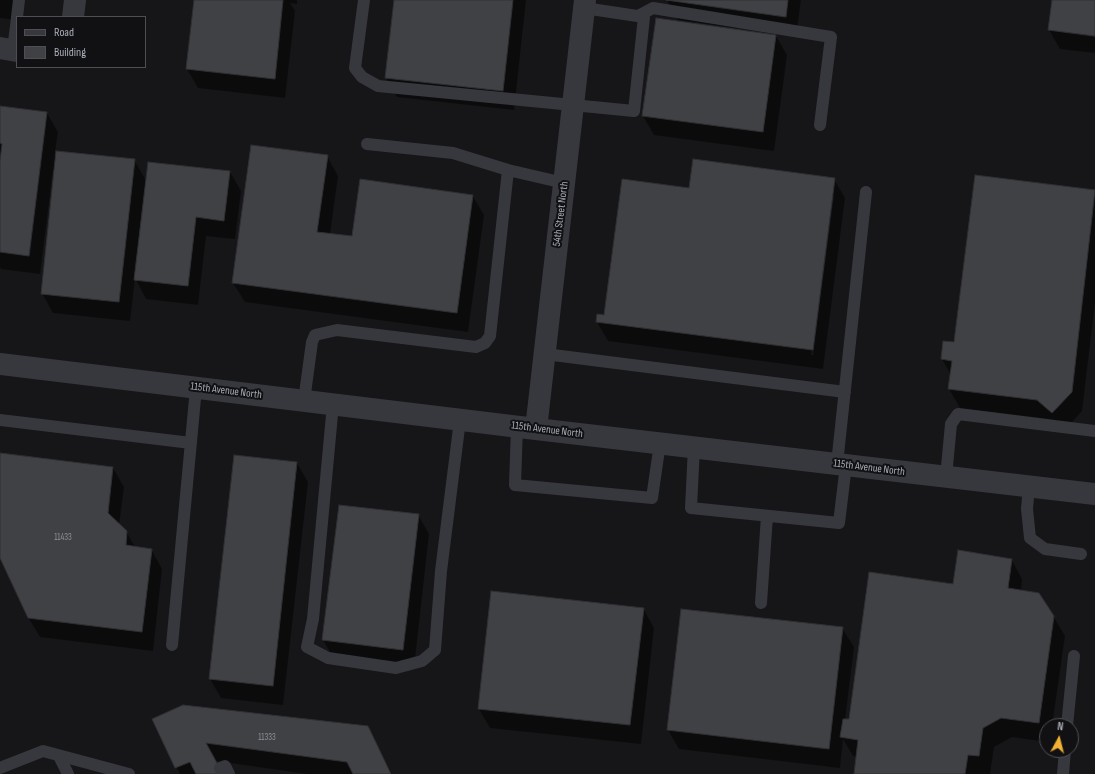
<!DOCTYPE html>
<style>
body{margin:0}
#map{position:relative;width:1095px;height:774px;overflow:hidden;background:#161618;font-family:"Sofia Sans Condensed",sans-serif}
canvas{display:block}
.legend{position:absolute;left:16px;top:16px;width:130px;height:52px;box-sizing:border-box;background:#111113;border:1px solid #4d4f55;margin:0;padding:5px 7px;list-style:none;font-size:12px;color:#a8adb8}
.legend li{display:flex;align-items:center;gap:8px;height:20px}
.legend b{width:20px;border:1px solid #4d4f55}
.north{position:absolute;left:1039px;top:718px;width:40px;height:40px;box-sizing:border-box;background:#111113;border:1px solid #4d4f55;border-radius:50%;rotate:7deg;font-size:11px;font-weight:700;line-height:16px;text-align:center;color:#a8adb8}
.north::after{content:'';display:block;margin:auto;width:14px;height:18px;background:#f2b134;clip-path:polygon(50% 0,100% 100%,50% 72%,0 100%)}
</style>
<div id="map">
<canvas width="1095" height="774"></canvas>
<ul class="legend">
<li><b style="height:5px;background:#37383d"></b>Road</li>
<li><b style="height:11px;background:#404145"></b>Building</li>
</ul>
<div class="north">N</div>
</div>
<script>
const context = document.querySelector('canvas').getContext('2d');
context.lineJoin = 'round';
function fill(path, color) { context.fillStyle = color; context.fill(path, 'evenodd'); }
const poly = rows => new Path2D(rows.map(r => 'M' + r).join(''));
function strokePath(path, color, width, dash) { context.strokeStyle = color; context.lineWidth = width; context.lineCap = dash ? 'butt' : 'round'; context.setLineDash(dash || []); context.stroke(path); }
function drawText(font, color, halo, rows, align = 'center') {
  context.font = font + ' "Sofia Sans Condensed",sans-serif'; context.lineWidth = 4; context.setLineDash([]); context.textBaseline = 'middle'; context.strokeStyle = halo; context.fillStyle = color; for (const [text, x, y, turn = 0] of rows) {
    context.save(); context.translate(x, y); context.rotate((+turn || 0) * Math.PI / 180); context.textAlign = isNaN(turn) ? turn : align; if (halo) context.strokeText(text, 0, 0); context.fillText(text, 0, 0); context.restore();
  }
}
fill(poly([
 [0,0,24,0,17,20,0,18],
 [195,0,297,0,297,4,290,3,295,11,285,98,198,88,187,69],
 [395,0,526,0,514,110,397,97,386,78],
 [667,0,801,0,796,36,678,20],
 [1053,0,1095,0,1095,35,1061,30,1061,32,1095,37,1095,53,1060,49,1049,30],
 [776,36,787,55,774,151,654,135,643,116],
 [0,107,47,113,58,132,55,152,134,160,147,182,230,172,241,191,235,239,206,236,198,305,146,299,135,278,130,321,53,313,42,293,55,170,53,170,40,274,1,269,0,267,0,170,1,160,0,158],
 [327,156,338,176,330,234,353,237,472,195,484,215,468,332,245,302,233,283],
 [834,179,845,198,823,369,608,341,597,322,605,316,690,189],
 [832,195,834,195,813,355,811,355],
 [1095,191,1095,303,1082,411,1064,431,1049,419,960,408,949,389,951,375,942,359,955,343],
 [0,454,113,468,124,487,119,525,126,531,135,547,151,549,162,569,153,651,40,637,28,617,0,555],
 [297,463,308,482,283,705,221,698,210,679],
 [418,515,429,534,414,668,334,659,323,640],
 [1011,559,1022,579,1021,591,1053,616,1065,636,1052,726,1047,726,1047,742,1012,737,994,747,990,774,855,774,857,757,853,756,843,739,840,768,679,749,668,730,842,628,854,647,845,720,850,720,954,585],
 [643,608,654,628,641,744,490,728,479,709],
 [154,720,367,727,392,774,307,774,216,761,223,774,180,774]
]), '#0007');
const building = poly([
 [194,0,283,0,275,79,186,69,194,0],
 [394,0,513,0,503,91,385,78,394,0],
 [666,0,788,0,786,17,666,0],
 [1052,0,1095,0,1095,36,1048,30,1052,0],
 [656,18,776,35,763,132,642,116,656,18],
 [0,106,47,112,29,256,0,252,0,161,2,144,0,143,0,106],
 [251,145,328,155,317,232,352,236,360,179,473,195,457,313,232,283,251,145],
 [56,151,135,159,119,302,41,294,56,151],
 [693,159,835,178,813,350,596,322,597,314,604,315,622,179,689,188,693,159],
 [148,162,230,171,224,221,196,217,188,286,134,280,148,162],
 [975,175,1095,190,1072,392,1052,413,1037,400,948,389,952,361,941,359,943,341,954,342,975,175],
 [0,453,113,467,108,513,127,531,126,545,152,549,142,632,28,618,0,558,0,453],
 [234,455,297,462,273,686,209,679,234,455],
 [339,505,419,514,403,650,322,640,339,505],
 [958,550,1012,559,1008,588,1039,593,1054,616,1039,723,1001,718,983,728,979,756,968,755,965,774,854,774,858,740,840,737,843,719,849,719,869,572,953,584,958,550],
 [491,591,644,608,630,725,478,709,491,591],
 [681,609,843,627,829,749,667,730,681,609],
 [183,705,368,726,391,774,353,774,347,762,206,743,223,774,196,774,190,762,175,768,152,719,183,705]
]);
fill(building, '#404145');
strokePath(building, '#303034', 1);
strokePath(poly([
 [364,0,355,68,362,77,378,86,634,111,644,17,584,8],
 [638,16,653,8,831,37,820,125],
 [17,17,19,0],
 [13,50,17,18],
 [367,144,453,153,508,170],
 [545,354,845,392],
 [304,401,312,342,315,335,337,330,476,347,485,343,490,336,508,170,564,183],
 [333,404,313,619,307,647,328,658,396,668,422,661,435,650,441,571,460,420],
 [0,420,191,443],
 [517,426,515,485,652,498,660,443],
 [694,447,691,508,839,523,846,465],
 [837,464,866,192],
 [946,477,951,424,958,414,1095,431],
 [1029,486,1027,509,1030,538,1045,549,1081,554],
 [761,603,767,516],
 [172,645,196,388],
 [1067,726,1074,656],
 [59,756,68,774],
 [0,768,43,751,129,774],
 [220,768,225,766,229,774],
 [1063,774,1065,750]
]), '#37383d', 12);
strokePath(poly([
 [73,17,75,0],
 [0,48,17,51],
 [0,364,536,429,1095,494],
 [536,429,585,0]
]), '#37383d', 22);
drawText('9px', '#8e929b', null, [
 ["11433",63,538],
 ["11333",267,738]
]);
drawText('11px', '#a8adb8', '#111113', [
 ["54th Street North",561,214,-83],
 ["115th Avenue North",226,391,7],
 ["115th Avenue North",547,430,7],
 ["115th Avenue North",869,468,7]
]);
</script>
